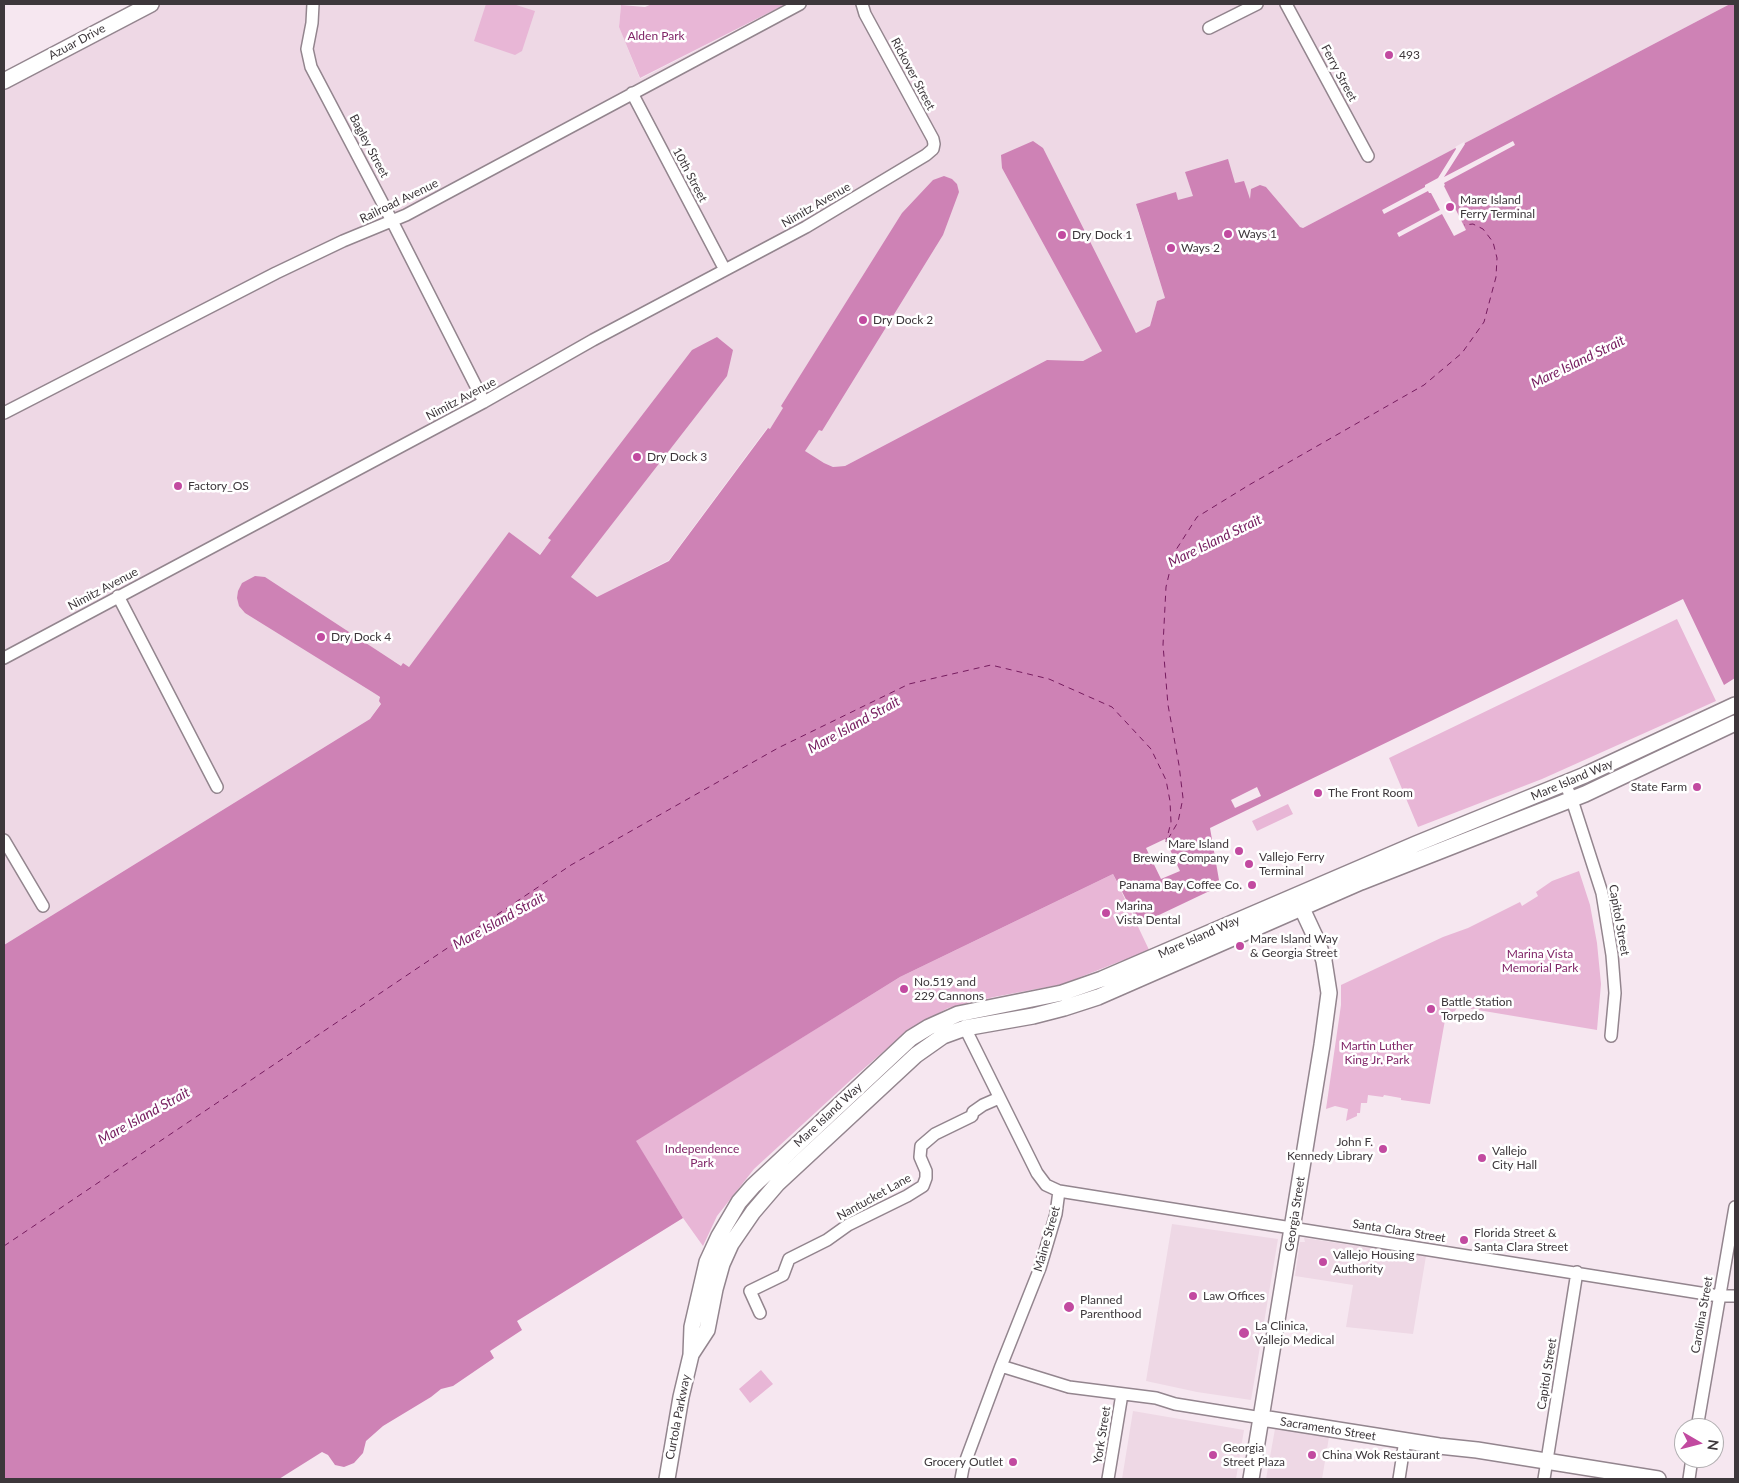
<!DOCTYPE html>
<style>
body{margin:0}
#map{position:relative;width:1739px;height:1483px;overflow:hidden;background:#f6e7f0;font-family:Lato,sans-serif}
canvas{display:block}
.frame{position:absolute;inset:0;border:5px solid #3d373b;pointer-events:none}
.north{position:absolute;left:1674px;top:1418px;width:50px;height:50px;box-sizing:border-box;background:#fff;border:1px solid #b1afb1;border-radius:50%;rotate:98deg;font-size:14px;font-weight:700;line-height:20px;text-align:center;color:#3d373b}
.north::after{content:'';display:block;margin:auto;width:18px;height:22px;background:#c24aa0;clip-path:polygon(50% 0,100% 100%,50% 72%,0 100%)}
</style>
<div id="map">
<canvas width="1739" height="1483"></canvas>
<div class="frame"></div>
<div class="north">N</div>
</div>
<script>
const context = document.querySelector('canvas').getContext('2d');
context.lineJoin = 'round';
function fill(path, color) { context.fillStyle = color; context.fill(path, 'evenodd'); }
const poly = rows => new Path2D(rows.map(r => 'M' + r).join(''));
function strokePath(path, color, width, dash) { context.strokeStyle = color; context.lineWidth = width; context.lineCap = dash ? 'butt' : 'round'; context.setLineDash(dash || []); context.stroke(path); }
function drawText(font, color, halo, rows, align = 'center') {
  context.font = font + ' Lato,sans-serif'; context.lineWidth = 5; context.setLineDash([]); context.textBaseline = 'middle'; context.strokeStyle = halo; context.fillStyle = color; for (const [text, x, y, turn = 0] of rows) {
    context.save(); context.translate(x, y); context.rotate((+turn || 0) * Math.PI / 180); context.textAlign = isNaN(turn) ? turn : align; if (halo) context.strokeText(text, 0, 0); context.fillText(text, 0, 0); context.restore();
  }
}
fill(poly([
 [149,4,618,4,621,5,619,27,640,79,787,4,1730,4,1303,228,1300,227,1266,187,1252,204,1138,212,1165,298,1157,301,1150,326,1136,333,1134,330,1101,347,1102,351,1083,361,1047,360,845,466,833,467,824,463,767,428,669,560,597,597,571,578,576,570,545,548,539,555,509,532,409,667,403,663,401,666,394,661,375,693,380,698,381,703,370,719,4,945,4,81],
 [1172,1224,1278,1239,1251,1400,1197,1392,1146,1381],
 [1304,1238,1426,1256,1413,1334,1346,1327,1353,1285,1295,1276,1300,1242,1305,1242],
 [1133,1411,1244,1430,1236,1479,1122,1479],
 [1275,1429,1329,1437,1322,1479,1266,1479]
]), '#eed8e5');
fill(poly([
 [486,4,513,4,535,11,522,51,515,55,474,41],
 [652,4,786,4,640,78,619,27,621,5,645,7],
 [1677,619,1716,701,1542,779,1418,827,1389,758],
 [1288,804,1293,814,1257,831,1252,821],
 [1579,871,1590,905,1597,943,1601,984,1597,1030,1460,1007,1456,1009,1452,1017,1445,1020,1430,1104,1401,1100,1401,1098,1384,1095,1383,1097,1368,1095,1367,1103,1361,1103,1360,1113,1357,1113,1357,1116,1346,1121,1348,1109,1335,1106,1326,1109,1341,1005,1341,985,1443,937,1468,928,1520,902,1522,906,1538,896,1536,892,1552,881],
 [1113,874,1151,954,1121,961,1063,984,994,997,948,1008,924,1021,883,1052,853,1078,754,1169,717,1216,703,1246,683,1218,635,1141,900,977],
 [761,1370,773,1384,750,1403,739,1389]
]), '#e8b6d6');
fill(poly([
 [1730,4,1735,4,1735,678,1724,685,1683,599,1210,828,1220,886,1138,925,1134,915,1113,874,900,977,636,1141,683,1218,517,1321,522,1330,490,1351,494,1358,453,1386,441,1389,431,1397,383,1426,366,1441,363,1453,354,1463,344,1467,335,1465,328,1455,322,1452,279,1479,4,1479,4,945,370,719,381,704,379,701,380,697,374,693,245,613,239,606,237,598,238,591,242,583,255,576,265,577,401,666,403,663,409,667,509,532,540,555,551,540,548,538,692,350,717,337,733,350,727,376,571,577,597,597,669,561,768,428,770,429,783,408,781,406,902,213,933,180,944,176,952,179,957,184,959,192,943,235,822,431,819,430,805,451,824,463,833,467,845,466,1047,360,1083,361,1102,351,1002,168,1001,155,1033,141,1043,148,1136,333,1150,326,1157,301,1165,298,1136,204,1176,192,1178,200,1193,196,1185,172,1228,159,1235,183,1244,181,1250,199,1251,189,1260,185,1266,187,1300,227,1303,228]
]), '#ce82b5');
fill(poly([
 [1513,141,1515,145,1444,183,1445,185,1444,186,1466,230,1454,236,1442,214,1399,237,1397,233,1440,210,1431,193,1429,193,1428,191,1384,214,1382,210,1425,187,1425,185,1438,178,1456,149,1455,147,1464,142,1465,144,1444,177],
 [1257,787,1261,796,1235,808,1231,800],
 [1165,839,1180,871,1161,879,1146,848]
]), '#f6e7f0');
strokePath(poly([
 [1168,839,1178,822,1183,798,1179,765,1168,705,1163,645,1166,587,1174,553,1197,517,1249,485,1424,385,1462,353,1484,322,1496,277,1497,258,1493,242,1483,229,1473,224,1464,225],
 [4,1246,571,865,778,748,909,684,991,665,1049,679,1112,707,1151,749,1166,780,1170,801,1171,822,1166,842]
]), '#761c5f', 1, [6, 5]);
const minor = poly([
 [313,4,312,23,307,49,311,67,392,221,484,402],
 [1286,4,1368,156],
 [1209,28,1257,4],
 [632,93,725,270],
 [4,413,276,273,343,241,406,215,800,4],
 [118,596,217,787],
 [4,658,484,402,593,340,806,227,926,155,933,149,934,144,933,139,865,14,862,4],
 [1565,783,1572,800,1602,893,1612,955,1615,993,1611,1036],
 [4,840,43,906],
 [965,1028,1037,1173,1046,1185,1059,1191,1719,1296,1735,1296],
 [760,1313,750,1291,783,1275,789,1259,827,1240,848,1225,907,1196,923,1186,926,1178,926,1171,920,1157,921,1146,935,1134,972,1116,973,1112,983,1105,999,1098],
 [1001,1366,1069,1387,1156,1398,1175,1404,1262,1418],
 [1697,1428,1735,1207],
 [961,1479,963,1468,1001,1366,1040,1268,1056,1214,1059,1191],
 [1108,1479,1122,1394],
 [1399,1479,1405,1440],
 [1544,1479,1577,1272],
 [1689,1479,1692,1458]
]);
const major = poly([
 [4,81,151,4],
 [692,1353,707,1330,715,1289,722,1264,731,1244,753,1212,777,1184,916,1055,943,1036,965,1028,1033,1016,1064,1008,1098,997,1361,882,1585,794,1735,723],
 [1262,1418,1439,1446,1477,1450,1658,1479],
 [667,1479,681,1397,691,1355,692,1327,707,1262,719,1236,739,1202,753,1186,911,1038,929,1027,958,1014,1062,993,1102,979,1416,844,1585,775,1735,705],
 [1251,1479,1322,1045,1329,993,1324,961,1318,943,1298,900]
]);
strokePath(minor, '#93858e', 14);
strokePath(major, '#93858e', 18);
strokePath(minor, '#fff', 11);
strokePath(major, '#fff', 15);
for (const [x, y, r, color] of [
 [1389,55,5,"#c24aa0"],
 [1450,207,5,"#c24aa0"],
 [1228,234,5,"#c24aa0"],
 [1062,235,5,"#c24aa0"],
 [1171,248,5,"#c24aa0"],
 [863,320,5,"#c24aa0"],
 [637,457,5,"#c24aa0"],
 [178,486,5,"#c24aa0"],
 [321,637,5,"#c24aa0"],
 [1697,787,5,"#c24aa0"],
 [1318,793,5,"#c24aa0"],
 [1239,851,5,"#c24aa0"],
 [1249,864,5,"#c24aa0"],
 [1252,885,5,"#c24aa0"],
 [1106,913,5,"#c24aa0"],
 [1240,946,5,"#c24aa0"],
 [904,989,5,"#c24aa0"],
 [1431,1009,5,"#c24aa0"],
 [1383,1149,5,"#c24aa0"],
 [1482,1158,5,"#c24aa0"],
 [1464,1240,5,"#c24aa0"],
 [1323,1262,5,"#c24aa0"],
 [1193,1296,5,"#c24aa0"],
 [1069,1307,6,"#c24aa0"],
 [1244,1333,6,"#c24aa0"],
 [1213,1455,5,"#c24aa0"],
 [1312,1455,5,"#c24aa0"],
 [1013,1462,5,"#c24aa0"]
]) { const dot = new Path2D(); dot.arc(x, y, r, 0, 2 * Math.PI); context.fillStyle = color; context.fill(dot); strokePath(dot, '#fff', 2); }
drawText('12px', '#802668', '#fff', [
 ["Alden Park",656,36],
 ["Marina Vista",1540,954],
 ["Memorial Park",1540,968],
 ["Martin Luther",1377,1046],
 ["King Jr. Park",1377,1060],
 ["Independence",702,1149],
 ["Park",702,1163]
]);
drawText('12px', '#3d373b', '#fff', [
 ["Azuar Drive",77,42,-28],
 ["Ferry Street",1339,73,62],
 ["Rickover Street",913,74,62],
 ["Bagley Street",369,146,62],
 ["10th Street",690,175,62],
 ["Railroad Avenue",399,201,-26],
 ["Nimitz Avenue",816,205,-30],
 ["Nimitz Avenue",461,399,-28],
 ["Nimitz Avenue",103,589,-28],
 ["Mare Island Way",1572,780,-23],
 ["Capitol Street",1619,920,80],
 ["Mare Island Way",1199,937,-24],
 ["Mare Island Way",828,1115,-43],
 ["Nantucket Lane",874,1197,-29],
 ["Georgia Street",1295,1214,-81],
 ["Santa Clara Street",1399,1231,9],
 ["Maine Street",1047,1239,-74],
 ["Carolina Street",1702,1315,-80],
 ["Capitol Street",1547,1374,-81],
 ["Curtola Parkway",678,1417,-79],
 ["Sacramento Street",1328,1429,9],
 ["York Street",1102,1435,-81]
]);
drawText('12px', '#3d373b', '#fff', [
 ["493",1399,55],
 ["Mare Island",1460,200],
 ["Ferry Terminal",1460,214],
 ["Ways 1",1238,234],
 ["Dry Dock 1",1072,235],
 ["Ways 2",1181,248],
 ["Dry Dock 2",873,320],
 ["Dry Dock 3",647,457],
 ["Factory_OS",188,486],
 ["Dry Dock 4",331,637],
 ["State Farm",1687,787,"right"],
 ["The Front Room",1328,793],
 ["Mare Island",1229,844,"right"],
 ["Brewing Company",1229,858,"right"],
 ["Vallejo Ferry",1259,857],
 ["Terminal",1259,871],
 ["Panama Bay Coffee Co.",1242,885,"right"],
 ["Marina",1116,906],
 ["Vista Dental",1116,920],
 ["Mare Island Way",1250,939],
 ["& Georgia Street",1250,953],
 ["No.519 and",914,982],
 ["229 Cannons",914,996],
 ["Battle Station",1441,1002],
 ["Torpedo",1441,1016],
 ["John F.",1373,1142,"right"],
 ["Kennedy Library",1373,1156,"right"],
 ["Vallejo",1492,1151],
 ["City Hall",1492,1165],
 ["Florida Street &",1474,1233],
 ["Santa Clara Street",1474,1247],
 ["Vallejo Housing",1333,1255],
 ["Authority",1333,1269],
 ["Law Offices",1203,1296],
 ["Planned",1080,1300],
 ["Parenthood",1080,1314],
 ["La Clinica,",1255,1326],
 ["Vallejo Medical",1255,1340],
 ["Georgia",1223,1448],
 ["Street Plaza",1223,1462],
 ["China Wok Restaurant",1322,1455],
 ["Grocery Outlet",1003,1462,"right"]
], 'left');
drawText('italic 14px', '#761c5f', '#fff', [
 ["Mare Island Strait",1578,362,-26],
 ["Mare Island Strait",1215,541,-26],
 ["Mare Island Strait",854,725,-29],
 ["Mare Island Strait",499,921,-29],
 ["Mare Island Strait",144,1116,-29]
]);
</script>
